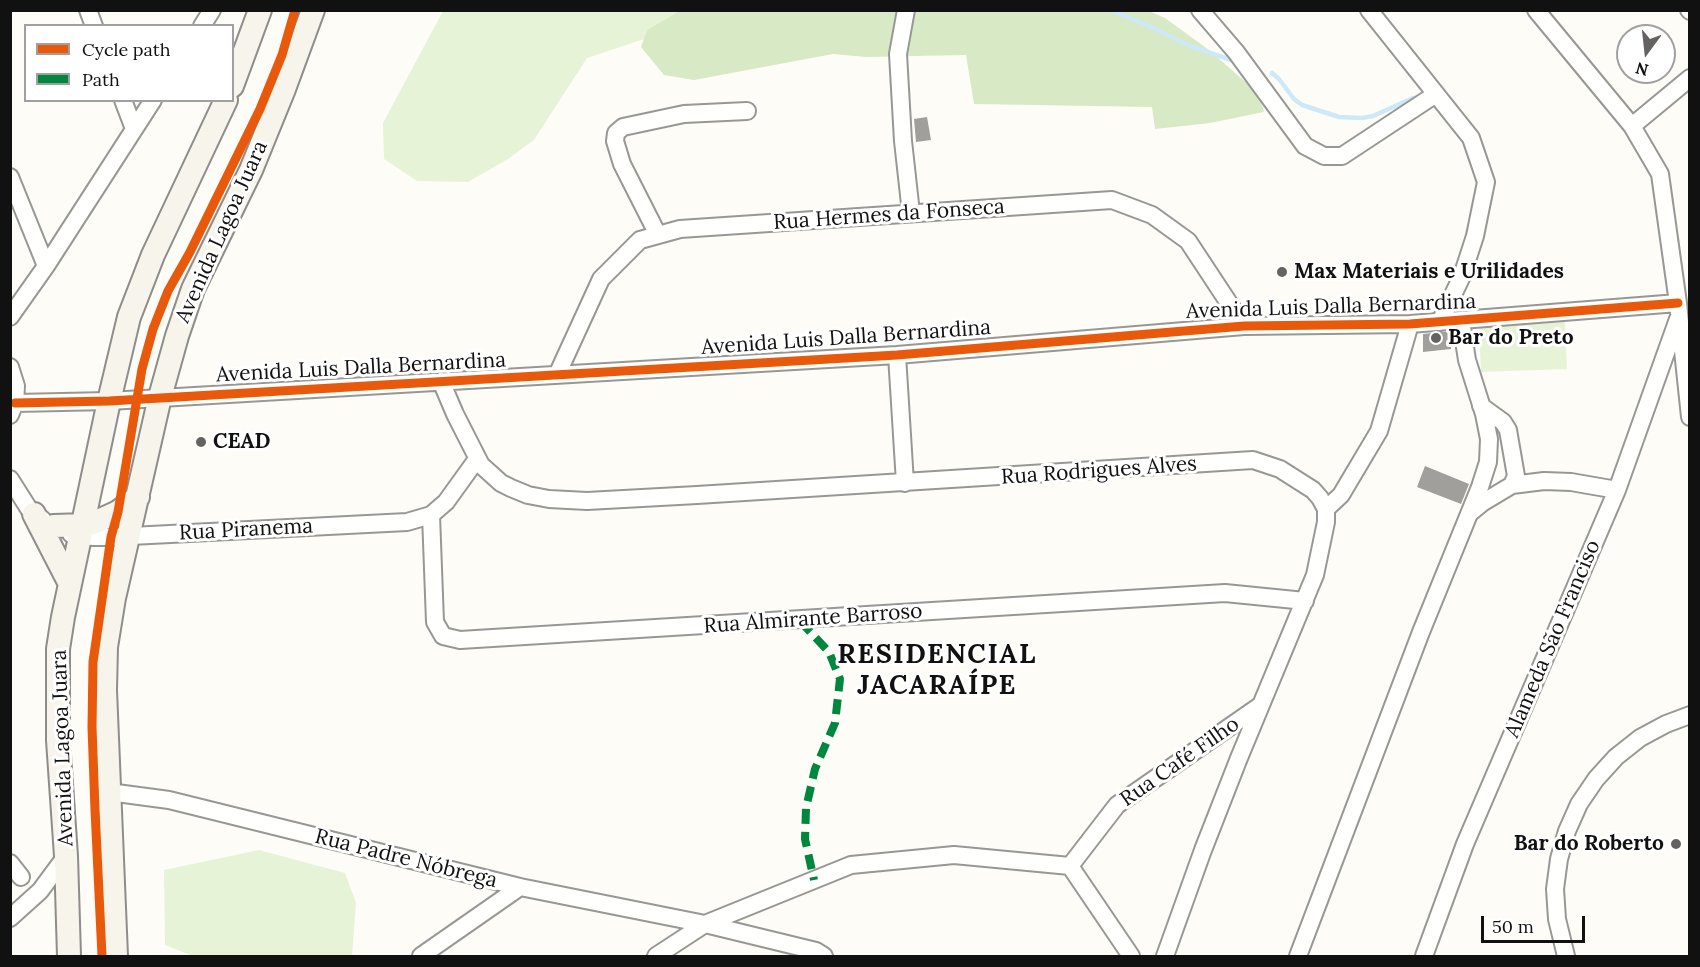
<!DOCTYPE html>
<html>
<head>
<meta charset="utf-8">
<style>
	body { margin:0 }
	#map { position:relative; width:1700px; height:967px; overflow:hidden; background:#fdfcf7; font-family:Lora,serif }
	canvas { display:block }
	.frame { position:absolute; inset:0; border:12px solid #111; pointer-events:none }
	.legend { position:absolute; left:24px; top:24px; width:210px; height:78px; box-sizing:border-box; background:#fff; border:2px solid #a0a0a0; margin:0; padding:8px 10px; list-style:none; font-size:18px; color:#111 }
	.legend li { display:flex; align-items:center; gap:12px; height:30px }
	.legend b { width:30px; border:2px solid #a0a0a0 }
	.north { position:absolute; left:1616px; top:24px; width:60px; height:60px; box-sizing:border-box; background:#fff; border:2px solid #a0a0a0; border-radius:50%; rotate:195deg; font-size:16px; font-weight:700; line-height:24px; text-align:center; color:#111 }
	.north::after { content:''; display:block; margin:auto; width:21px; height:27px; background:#646362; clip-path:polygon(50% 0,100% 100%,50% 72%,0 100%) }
	.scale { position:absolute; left:1481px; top:916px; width:104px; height:27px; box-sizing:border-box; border:3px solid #111; border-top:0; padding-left:8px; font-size:18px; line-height:21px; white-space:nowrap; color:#111; -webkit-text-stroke:4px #fff; paint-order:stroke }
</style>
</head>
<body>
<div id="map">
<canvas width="1700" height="967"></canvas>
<div class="frame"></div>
<ul class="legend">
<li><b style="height:8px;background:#e8590c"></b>Cycle path</li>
<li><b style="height:8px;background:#00873e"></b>Path</li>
</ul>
<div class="north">N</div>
<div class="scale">50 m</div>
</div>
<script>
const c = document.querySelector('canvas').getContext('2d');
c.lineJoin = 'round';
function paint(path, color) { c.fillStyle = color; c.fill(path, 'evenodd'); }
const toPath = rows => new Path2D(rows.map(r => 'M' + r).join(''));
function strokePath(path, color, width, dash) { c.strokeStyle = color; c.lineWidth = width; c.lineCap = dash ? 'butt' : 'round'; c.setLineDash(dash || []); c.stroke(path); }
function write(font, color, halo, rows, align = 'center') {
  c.font = font + ' Lora,serif'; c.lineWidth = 6; c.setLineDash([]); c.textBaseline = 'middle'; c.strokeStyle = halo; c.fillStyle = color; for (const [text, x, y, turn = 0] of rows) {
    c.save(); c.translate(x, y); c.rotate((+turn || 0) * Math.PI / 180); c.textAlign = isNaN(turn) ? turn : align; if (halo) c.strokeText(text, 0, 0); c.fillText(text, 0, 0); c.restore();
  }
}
paint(toPath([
	[443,11,679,11,647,30,644,39,587,58,534,140,508,159,468,182,417,181,384,159,383,123],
	[1565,321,1567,369,1481,372,1479,325],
	[259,850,345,873,356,903,352,956,193,956,165,945,164,870]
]), '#e7f3d7');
paint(toPath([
	[679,11,1149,11,1165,18,1209,50,1258,93,1264,112,1210,123,1155,129,1152,107,974,104,966,55,866,57,833,54,694,80,664,75,641,47,647,30]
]), '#d8eac5');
strokePath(toPath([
	[1110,10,1151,27,1190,46,1234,61],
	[1272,73,1279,79,1294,99,1302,105,1339,117,1362,118,1373,116,1413,98]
]), '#cde8f7', 4.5);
paint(toPath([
	[927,117,931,140,916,142,914,119],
	[1450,331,1451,349,1423,352,1423,334],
	[1425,466,1469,484,1461,504,1417,487]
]), '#a19f9c');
const minor = toPath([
	[88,10,94,26],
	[906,10,898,54,903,141,911,213],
	[1200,10,1236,52,1305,146,1324,156,1342,156,1436,94],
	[1369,10,1471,138,1486,182,1475,236,1462,276,1440,322],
	[1536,10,1632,126,1660,174,1678,303,1690,417],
	[1689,10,1690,11],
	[202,26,212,10],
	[123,100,134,129],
	[1632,126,1690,78],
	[10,177,46,266],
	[658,235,622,164,615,141,616,133,623,127,684,114,747,111],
	[10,317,46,266,153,100],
	[897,355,905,483],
	[10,367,16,386,15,403,10,415],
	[557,375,601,279,640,240,680,229,1112,200,1152,215,1188,241,1244,326],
	[441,381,455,414,481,465,501,483,511,488,528,495,549,499,587,501,697,495,1253,460,1280,469,1313,490,1320,498,1326,509,1326,522,1315,575,1239,758,1203,850,1165,956],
	[15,403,109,401,897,355,1244,326,1410,324,1678,303],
	[10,479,29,509,43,520],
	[1512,485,1544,481,1571,482,1617,490],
	[1326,509,1341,495,1379,431,1410,324],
	[1471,512,1482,503,1512,485,1516,476,1508,430,1503,422,1481,406],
	[431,515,435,622,443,636,460,640,1225,593,1305,601],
	[71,534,93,537,111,537,407,522,431,515,446,502,477,459],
	[109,792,169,800,520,887,705,924,816,951,824,956],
	[10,863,21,877],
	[1070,866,1117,805,1261,705],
	[1070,866,1131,956],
	[10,918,40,891,66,856],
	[421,956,520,887],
	[656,956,705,924,851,865,954,855,1070,866],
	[1298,956,1421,632,1480,487,1488,462,1489,439,1484,414,1467,360,1461,321],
	[1424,956,1465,844,1617,490,1678,319],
	[1566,956,1557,919,1555,889,1559,859,1567,831,1579,804,1596,779,1616,757,1640,738,1666,724,1690,715]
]);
const secondary = toPath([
	[232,86,260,10],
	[34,514,69,582],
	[54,526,84,525,96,522,118,512,138,497],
	[69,956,66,856,58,740,58,649,63,617,109,401,129,317,153,255,226,100],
	[116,956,105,690,106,647,114,598,160,397,177,336,193,289,251,170,284,89,313,10]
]);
strokePath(minor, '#979795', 20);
strokePath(secondary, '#8e8d8b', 26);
strokePath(minor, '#fffffe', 16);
strokePath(secondary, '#f6f4eb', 22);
strokePath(toPath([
	[800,621,829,652,840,679,835,723,815,769,806,808,805,839,814,880]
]), '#00873e', 8, [15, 8]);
strokePath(toPath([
	[15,403,109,401,897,355,1244,326,1410,324,1678,303],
	[102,956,95,810,92,727,93,662,111,537,118,512,142,369,153,329,168,291,190,252,260,109,282,55,295,10]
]), '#e8590c', 9);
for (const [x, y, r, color] of [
	[1282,272,6,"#646362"],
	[1436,338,6,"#646362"],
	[201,442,6,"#646362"],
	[1676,844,6,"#646362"]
]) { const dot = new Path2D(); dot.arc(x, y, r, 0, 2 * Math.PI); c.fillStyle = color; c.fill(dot); strokePath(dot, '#fff', 2); }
write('21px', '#111', '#fff', [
	["Rua Hermes da Fonseca",889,215,-4],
	["Avenida Lagoa Juara",222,232,-66],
	["Avenida Luis Dalla Bernardina",1331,307,-2],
	["Avenida Luis Dalla Bernardina",846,338,-4],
	["Avenida Luis Dalla Bernardina",361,368,-3],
	["Rua Rodrigues Alves",1099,471,-4],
	["Rua Piranema",246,530,-3],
	["Rua Almirante Barroso",813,619,-4],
	["Alameda São Franciso",1553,639,-67],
	["Avenida Lagoa Juara",63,748,-92],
	["Rua Café Filho",1180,762,-35],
	["Rua Padre Nóbrega",406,859,14]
]);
write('bold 21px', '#111', '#fff', [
	["Max Materiais e Urilidades",1294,272],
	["Bar do Preto",1448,338],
	["CEAD",213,442],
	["Bar do Roberto",1664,844,"right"]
], 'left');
c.letterSpacing = '1.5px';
write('bold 27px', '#111', '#fff', [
	["RESIDENCIAL",937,655],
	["JACARAÍPE",937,686]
]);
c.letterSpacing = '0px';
</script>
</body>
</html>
